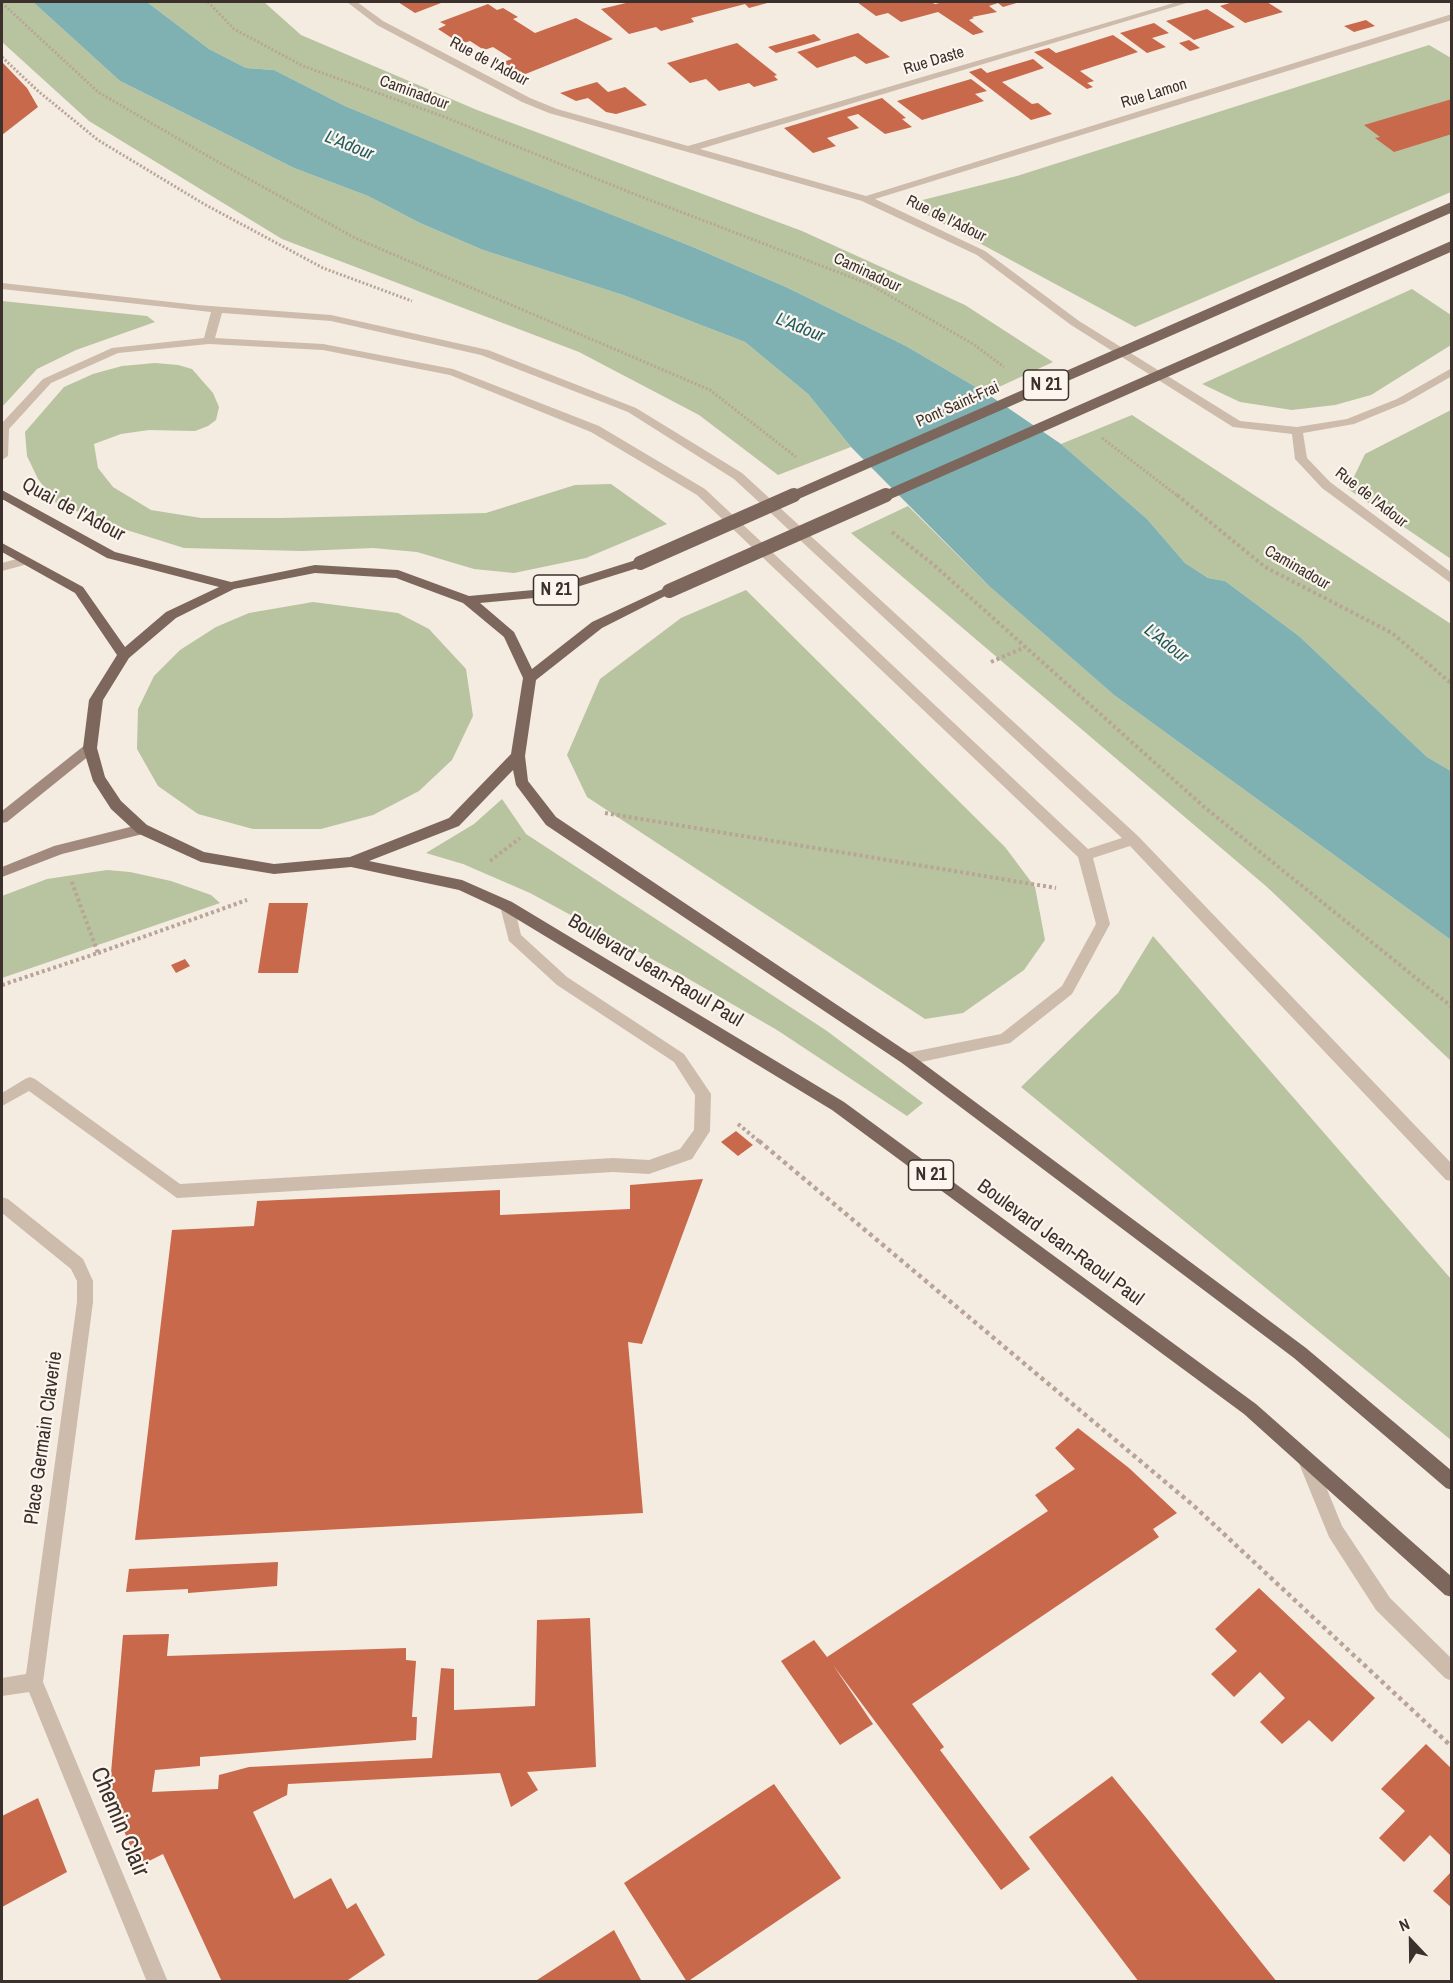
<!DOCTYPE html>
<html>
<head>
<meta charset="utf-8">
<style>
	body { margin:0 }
	#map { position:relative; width:1453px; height:1983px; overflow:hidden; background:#f4ebe1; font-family:"Archivo Narrow",sans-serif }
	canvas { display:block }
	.frame { position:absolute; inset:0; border:3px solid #3b302b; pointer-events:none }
	.north { position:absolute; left:1381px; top:1911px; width:60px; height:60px; -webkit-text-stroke:4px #fbf5ee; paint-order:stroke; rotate:338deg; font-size:16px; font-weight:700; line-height:24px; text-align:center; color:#3b302b }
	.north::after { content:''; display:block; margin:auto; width:21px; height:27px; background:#3b302b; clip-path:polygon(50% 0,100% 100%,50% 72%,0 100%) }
</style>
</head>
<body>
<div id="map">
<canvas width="1453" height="1983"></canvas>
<div class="frame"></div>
<div class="north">N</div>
</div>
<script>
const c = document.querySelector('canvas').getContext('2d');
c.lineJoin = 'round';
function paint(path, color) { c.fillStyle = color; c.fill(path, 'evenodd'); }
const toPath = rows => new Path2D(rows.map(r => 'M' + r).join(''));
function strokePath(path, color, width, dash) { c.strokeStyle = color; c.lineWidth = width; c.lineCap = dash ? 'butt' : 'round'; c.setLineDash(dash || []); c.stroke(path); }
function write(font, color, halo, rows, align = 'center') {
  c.font = font + ' "Archivo Narrow",sans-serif'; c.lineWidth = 4.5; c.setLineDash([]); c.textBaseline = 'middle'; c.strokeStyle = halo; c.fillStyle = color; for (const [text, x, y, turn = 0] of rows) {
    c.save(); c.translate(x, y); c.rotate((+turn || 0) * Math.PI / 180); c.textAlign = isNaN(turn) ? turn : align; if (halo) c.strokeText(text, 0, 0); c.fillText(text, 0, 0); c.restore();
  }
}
paint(toPath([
	[2,2,33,2,120,81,294,168,368,196,420,223,483,250,623,295,745,342,808,394,851,447,778,475,699,415,579,352,282,239,89,121,2,42],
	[147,2,264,2,301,35,477,110,802,231,965,305,1053,362,986,393,906,346,786,287,693,247,493,168,345,106,274,70,246,68,209,49],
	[1429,45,1451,58,1451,192,1135,327,907,204,1017,176],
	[1412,289,1451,315,1451,345,1371,395,1335,405,1292,410,1240,402,1202,384],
	[2,301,147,316,155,322,76,350,37,369,2,407],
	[155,363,178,365,192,369,213,393,219,407,216,420,208,426,195,431,149,430,121,434,94,444,98,468,113,487,151,510,201,518,281,518,486,513,575,485,611,484,667,524,586,558,514,573,474,569,417,552,373,548,302,551,184,548,114,526,56,503,38,479,27,456,25,432,64,387,93,374,122,366],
	[1451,410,1451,559,1348,489,1365,454],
	[1132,415,1451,624,1451,771,1427,757,1299,636,1225,581,1208,578,1185,563,1147,519,1061,444],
	[908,506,989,586,1114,695,1451,940,1451,1061,1267,887,851,533],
	[746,590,1005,847,1035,887,1045,940,1024,970,963,1013,925,1019,587,797,567,755,600,679,681,618],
	[313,602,398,613,429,629,466,669,473,716,452,760,419,791,373,815,321,829,253,829,198,814,158,786,137,749,138,709,154,676,180,650,216,627,249,613],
	[502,799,526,834,827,1031,923,1103,907,1116,777,1030,687,978,530,893,463,864,426,853,474,824],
	[107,870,130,872,171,881,211,895,220,903,2,978,2,896,47,879],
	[1153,936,1451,1279,1451,1440,1021,1087,1118,993]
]), '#b8c4a0');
paint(toPath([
	[33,2,147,2,209,49,246,68,274,70,345,106,494,168,693,247,786,287,906,346,986,393,1061,444,1147,519,1185,563,1208,578,1225,581,1299,636,1427,757,1451,771,1451,940,1114,695,989,586,851,447,808,394,745,342,623,295,483,250,420,223,368,196,294,168,120,81]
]), '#7fb0b2');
paint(toPath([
	[398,2,439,2,441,3,415,13],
	[630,2,771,2,749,8,745,4,699,16,691,18,694,22,661,31,656,27,629,34,601,9],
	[857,2,931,2,935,4,944,2,1020,2,1003,7,998,3,989,6,997,12,972,17,974,18,969,20,984,32,973,35,938,12,901,22,888,13,876,16],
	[1233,2,1267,2,1283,12,1245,23,1220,6],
	[488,4,497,10,503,8,518,17,513,19,535,33,576,18,613,39,523,75,503,62,512,59,493,47,484,50,470,41,461,44,438,29,446,25,440,22],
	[1207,9,1235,27,1194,40,1166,21],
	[1366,20,1375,26,1354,32,1344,26],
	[1154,23,1169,33,1152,38,1166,47,1147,53,1120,33],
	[858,33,890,57,866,64,855,56,817,68,797,52],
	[814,34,821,40,776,53,768,47],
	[1113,35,1138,52,1080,71,1094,81,1087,83,1093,87,1087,89,1034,52,1049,48,1056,53],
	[1189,40,1200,48,1190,51,1179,43],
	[737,43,777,75,774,76,778,80,754,87,749,83,719,91,706,79,690,83,667,63],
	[1033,59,1044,68,1002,82,1032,104,1038,103,1052,114,1031,120,969,72,981,68,987,73],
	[2,62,27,88,38,107,2,135],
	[971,79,987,91,975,94,984,101,922,120,897,101],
	[597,82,608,92,625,87,647,105,616,114,606,112,588,98,576,101,560,93],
	[882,98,906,118,902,119,912,127,885,134,858,114,847,117,859,128,827,138,836,146,813,153,784,128],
	[1452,99,1452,134,1394,152,1375,138,1380,137,1364,125],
	[269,903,308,903,298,973,258,973],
	[185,959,190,966,176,973,171,965],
	[736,1131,753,1145,738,1156,721,1142],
	[703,1179,642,1344,628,1342,643,1513,135,1540,172,1230,254,1226,257,1201,500,1190,500,1215,630,1209,630,1185],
	[1078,1428,1129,1468,1177,1513,1153,1529,1159,1537,912,1704,944,1747,940,1750,1030,1869,1001,1890,833,1665,873,1724,840,1745,781,1661,814,1640,827,1657,1048,1511,1035,1495,1075,1469,1055,1448],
	[278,1562,277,1586,188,1593,188,1589,126,1592,129,1569],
	[1259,1588,1375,1698,1332,1742,1309,1720,1282,1744,1260,1722,1285,1698,1260,1672,1234,1697,1211,1674,1237,1651,1215,1629],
	[590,1618,596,1767,527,1772,538,1790,511,1807,500,1773,288,1784,287,1795,253,1812,294,1899,331,1878,347,1909,356,1903,385,1955,345,1982,222,1982,163,1854,139,1866,109,1796,123,1635,169,1634,167,1656,406,1648,406,1660,416,1661,412,1717,417,1717,416,1740,200,1757,200,1766,155,1770,152,1792,218,1789,219,1775,249,1767,432,1758,441,1668,454,1669,454,1710,535,1706,537,1620],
	[1426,1744,1452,1769,1452,1857,1430,1835,1404,1862,1379,1838,1405,1811,1381,1789],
	[1112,1776,1148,1820,1277,1982,1139,1982,1029,1837],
	[774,1784,841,1878,687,1982,624,1883],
	[38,1798,67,1872,2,1907,2,1816],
	[1452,1871,1452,1908,1433,1891],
	[614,1930,642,1982,534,1982]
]), '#c8694b');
strokePath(toPath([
	[208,2,234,29,303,66,442,116,629,192,869,284,973,344,1004,367],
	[2,3,98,92,213,159,355,238,710,390,796,457],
	[2,57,38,91,98,140,204,204,323,268,412,301],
	[1102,438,1179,497]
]), '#b9a596', 3, [2, 2]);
strokePath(toPath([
	[1177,495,1265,567,1392,633,1452,684],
	[892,532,934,565,1203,806,1452,1007],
	[991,662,1025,647],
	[605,813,1056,888],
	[490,861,520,838],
	[98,953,247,900],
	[2,985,98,953,71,880],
	[738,1124,761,1143]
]), '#b9a596', 4, [3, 3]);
strokePath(toPath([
	[759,1141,1194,1506,1452,1747]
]), '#b9a596', 4.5, [4, 4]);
paint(toPath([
	[2,283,197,305,331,315,488,350,636,408,742,473,1138,836,1452,1164,1452,1181,1446,1180,1130,846,1093,858,1110,924,1072,994,1010,1043,907,1065,902,1063,899,1059,902,1055,907,1053,1001,1034,1062,986,1096,924,1078,857,697,495,591,432,450,375,323,350,209,344,118,353,51,383,9,429,8,456,2,460,2,423,43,379,112,348,204,338,211,312,2,289,2,283],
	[222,313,331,321,481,355,628,412,734,479,1122,838,1088,849,705,489,599,426,453,369,323,344,215,338,222,313],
	[24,557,30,561,28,564,2,571,2,563,24,557],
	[507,901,514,906,521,935,567,977,684,1054,711,1094,710,1131,692,1159,649,1174,613,1172,177,1198,29,1091,2,1106,2,1093,25,1079,30,1077,35,1079,180,1184,613,1158,649,1160,680,1149,694,1130,695,1095,674,1062,557,985,509,941,500,906,507,901]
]), '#cdbbac');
paint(toPath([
	[347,2,357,2,383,21,530,98,557,109,688,146,1177,2,1190,2,700,149,866,196,1452,14,1452,20,875,199,985,251,1079,321,1240,421,1297,427,1347,419,1397,399,1452,368,1452,376,1405,403,1354,424,1303,433,1307,458,1330,482,1452,573,1452,584,1322,488,1295,459,1292,434,1233,427,1071,325,977,255,862,201,549,113,522,102,377,25,347,2],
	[2,1197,8,1199,83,1259,93,1281,93,1302,43,1682,168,1982,147,1982,29,1692,2,1696,2,1678,26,1674,77,1302,77,1281,71,1269,2,1213,2,1197],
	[1307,1453,1313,1455,1342,1526,1390,1598,1452,1659,1452,1681,1445,1678,1376,1610,1329,1537,1298,1461,1301,1455,1307,1453]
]), '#cdbbac');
paint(toPath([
	[90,743,97,748,95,751,7,822,2,823,2,811,85,745,90,743],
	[142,824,147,825,149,829,147,833,62,854,2,877,2,867,54,846,142,824]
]), '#a18a7d');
paint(toPath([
	[2,490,115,552,231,582,315,565,398,570,469,596,544,589,636,560,644,560,646,563,644,566,545,597,480,603,514,632,532,669,592,622,665,588,669,587,675,591,602,628,536,680,525,756,528,781,556,817,912,1055,1306,1348,1452,1471,1452,1490,1446,1488,1294,1358,902,1063,546,825,516,785,513,770,459,826,369,861,462,880,512,902,844,1102,1256,1404,1452,1577,1452,1597,1445,1595,1244,1414,832,1110,502,910,459,890,351,867,274,874,201,862,137,833,111,809,93,781,83,748,89,700,117,655,75,593,2,552,2,543,83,587,125,647,166,612,219,587,107,558,2,499,2,490],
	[315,573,396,578,463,603,504,637,523,678,511,754,449,818,350,857,274,864,204,852,147,825,121,801,105,777,97,748,103,700,129,658,176,618,234,589,315,573]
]), '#7d675c');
strokePath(toPath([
	[791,497,1452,207],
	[883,497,1452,246]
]), '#7d675c', 10);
strokePath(toPath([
	[640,563,794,495],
	[669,591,886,495]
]), '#7d675c', 14);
write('16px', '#3b302b', '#fbf5ee', [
	["Rue Daste",934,61,-17],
	["Rue de l'Adour",489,62,28],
	["Caminadour",414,93,20],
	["Rue Lamon",1154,94,-17],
	["Rue de l'Adour",946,219,26],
	["Caminadour",867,273,25],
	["Pont Saint-Frai",958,405,-24],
	["Rue de l'Adour",1371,498,38],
	["Caminadour",1297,568,30]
]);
write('italic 18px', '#1f5a5e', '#fbf5ee', [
	["L'Adour",349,146,22],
	["L'Adour",800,328,22],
	["L'Adour",1166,644,38]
]);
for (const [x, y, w] of [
	[1046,385,45],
	[556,590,45],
	[931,1175,45]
]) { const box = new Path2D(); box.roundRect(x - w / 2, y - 15, w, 30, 4.5); c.fillStyle = '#fbf5ee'; c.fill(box); strokePath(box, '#3b302b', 1.5); }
write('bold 18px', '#3b302b', null, [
	["N 21",1046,385],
	["N 21",556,590],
	["N 21",931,1175]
]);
write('20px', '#3b302b', '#fbf5ee', [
	["Quai de l'Adour",73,510,28],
	["Boulevard Jean-Raoul Paul",655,971,31],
	["Boulevard Jean-Raoul Paul",1060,1243,36],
	["Place Germain Claverie",44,1438,-82]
]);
write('24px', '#3b302b', '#fbf5ee', [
	["Chemin Clair",119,1822,67]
]);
</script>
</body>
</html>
